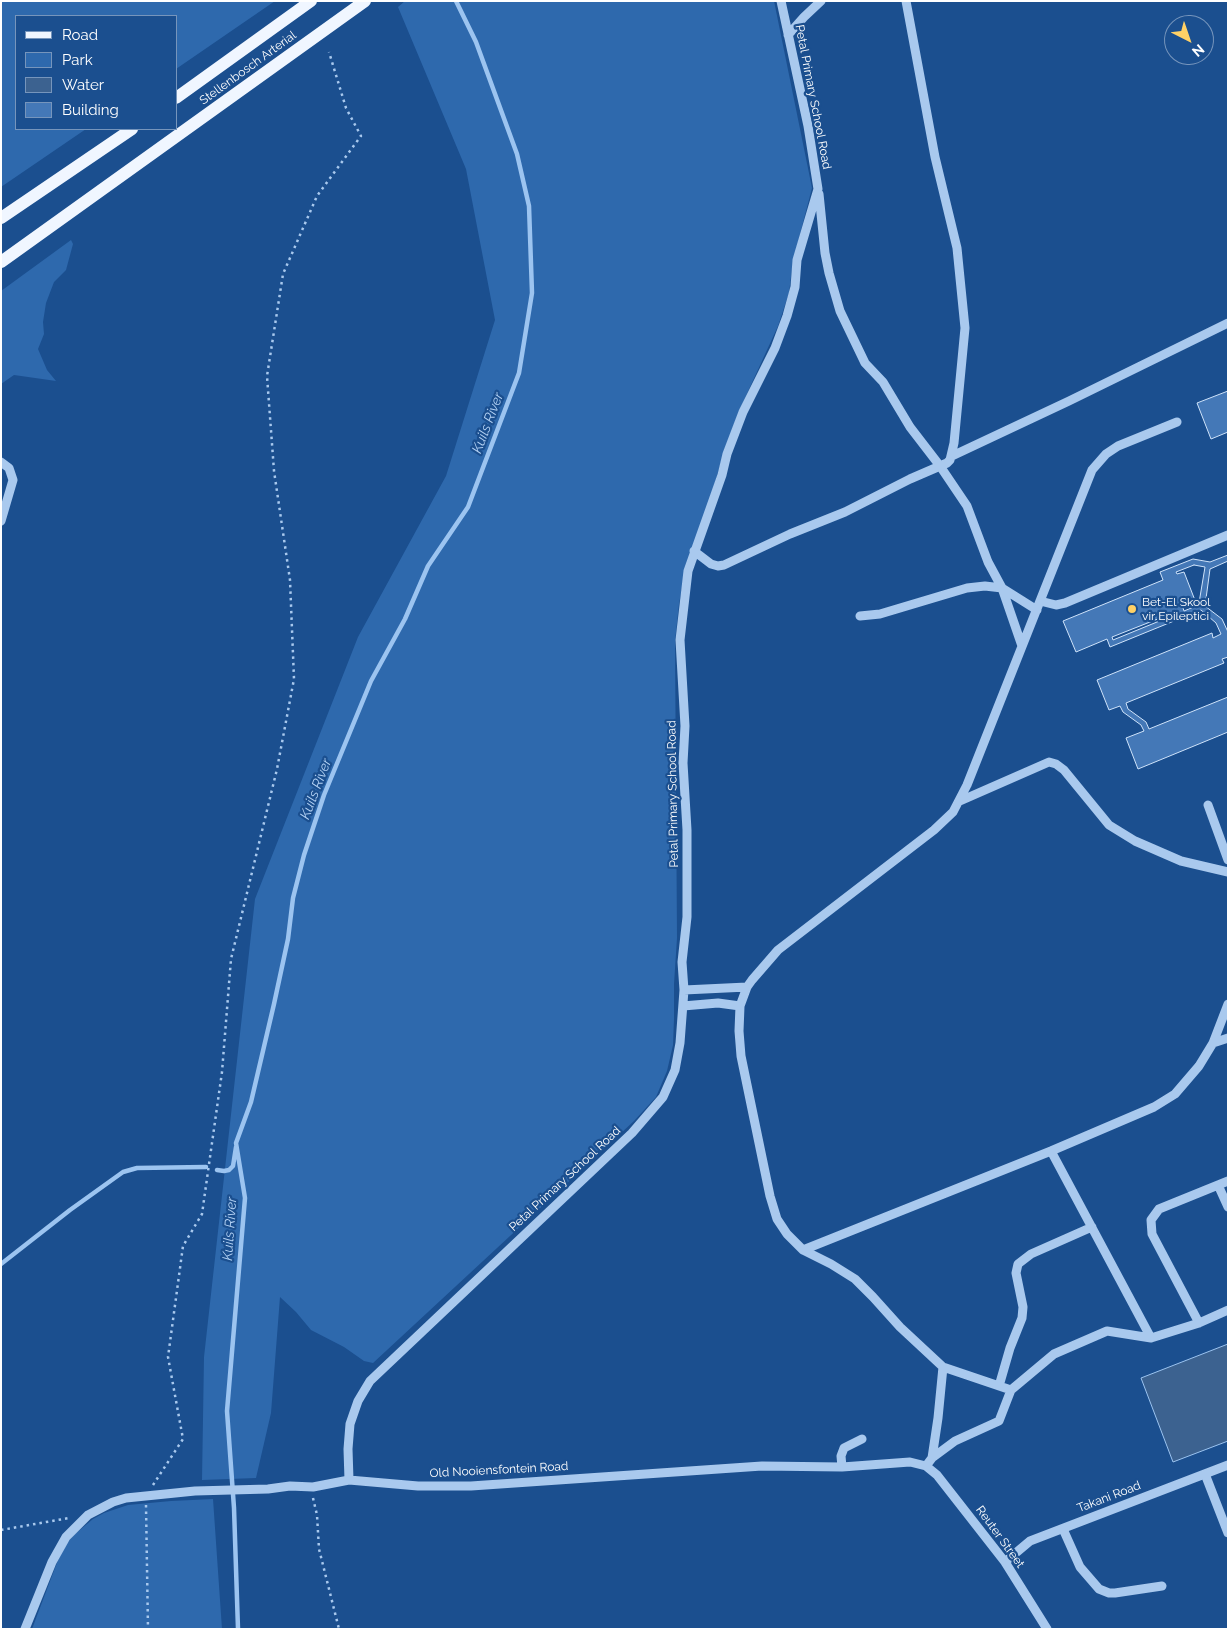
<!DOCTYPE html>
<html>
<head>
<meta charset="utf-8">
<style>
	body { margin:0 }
	#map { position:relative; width:1229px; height:1630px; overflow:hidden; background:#1b4f8f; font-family:Raleway,sans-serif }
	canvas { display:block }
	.frame { position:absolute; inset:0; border:2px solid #fff; pointer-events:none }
	.legend { position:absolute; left:15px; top:15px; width:162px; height:115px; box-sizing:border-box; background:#1b4f8f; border:1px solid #7695bc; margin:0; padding:6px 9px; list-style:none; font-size:15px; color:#fff }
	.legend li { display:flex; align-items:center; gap:10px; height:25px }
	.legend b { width:25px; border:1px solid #7695bc }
	.north { position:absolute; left:1164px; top:15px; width:50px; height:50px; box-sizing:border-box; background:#1b4f8f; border:1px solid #7695bc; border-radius:50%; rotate:139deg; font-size:14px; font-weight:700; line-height:20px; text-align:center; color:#fff }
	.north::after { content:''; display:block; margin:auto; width:18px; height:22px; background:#ffd166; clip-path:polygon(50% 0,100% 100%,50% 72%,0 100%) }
</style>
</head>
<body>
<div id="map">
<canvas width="1229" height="1630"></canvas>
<div class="frame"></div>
<ul class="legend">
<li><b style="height:6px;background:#f0f6ff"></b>Road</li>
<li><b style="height:14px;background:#2e69ad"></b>Park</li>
<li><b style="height:14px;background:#3c6290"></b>Water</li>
<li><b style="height:14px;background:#4478b7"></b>Building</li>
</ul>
<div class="north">N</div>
</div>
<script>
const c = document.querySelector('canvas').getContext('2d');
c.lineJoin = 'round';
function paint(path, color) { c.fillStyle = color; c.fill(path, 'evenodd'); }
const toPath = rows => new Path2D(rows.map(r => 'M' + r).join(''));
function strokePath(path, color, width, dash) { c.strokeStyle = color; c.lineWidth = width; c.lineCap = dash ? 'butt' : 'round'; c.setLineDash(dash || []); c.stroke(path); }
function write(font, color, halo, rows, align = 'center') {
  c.font = font + ' Raleway,sans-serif'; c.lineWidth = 4.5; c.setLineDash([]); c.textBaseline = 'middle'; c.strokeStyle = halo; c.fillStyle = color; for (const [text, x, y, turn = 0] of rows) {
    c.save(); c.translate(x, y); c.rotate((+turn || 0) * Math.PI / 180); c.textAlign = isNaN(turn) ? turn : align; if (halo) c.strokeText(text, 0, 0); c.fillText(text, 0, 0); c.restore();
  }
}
paint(toPath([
	[1,1,275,1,176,69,176,16,16,16,16,129,86,129,1,187],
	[405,1,774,1,812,188,793,261,789,293,778,326,739,411,724,451,716,480,685,570,679,604,675,641,677,938,674,984,674,1019,673,1045,667,1071,656,1097,634,1121,373,1363,364,1361,344,1347,311,1330,296,1312,280,1297,271,1413,256,1478,202,1480,204,1357,255,899,358,637,446,476,495,320,466,169,398,7],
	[71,240,73,244,66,270,54,282,46,303,43,322,44,334,38,349,47,370,56,381,14,375,1,384,1,291],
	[213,1499,222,1629,32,1629,58,1560,67,1543,75,1534,93,1519,104,1513,128,1505,171,1501]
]), '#2e69ad');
const water = toPath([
	[1228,1344,1228,1441,1173,1462,1141,1378,1228,1344]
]);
paint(water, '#3c6290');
strokePath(water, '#9cc4f0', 1);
strokePath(toPath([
	[217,1170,224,1171,229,1170,233,1166,236,1147],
	[1,1264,70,1210,123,1172,137,1168,206,1167],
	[238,1629,234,1508,227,1411,245,1198,236,1143,251,1102,274,1004,288,939,293,898,304,855,324,795,371,681,405,619,428,566,468,507,519,373,532,293,529,206,517,154,476,42,456,1]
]), '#9cc4f0', 4.5);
const building = toPath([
	[1228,391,1228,432,1211,439,1197,403,1228,391],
	[1228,555,1228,561,1210,569,1205,606,1222,619,1228,632,1228,657,1222,659,1224,663,1126,703,1128,709,1146,722,1149,729,1228,697,1228,732,1138,769,1126,738,1144,731,1141,725,1123,712,1120,706,1109,710,1097,680,1212,633,1213,638,1221,634,1216,623,1201,610,1110,647,1107,639,1076,652,1063,621,1163,580,1160,572,1193,559,1210,562,1228,555],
	[1194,565,1205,567,1199,603,1196,606,1184,611,1183,608,1196,603,1184,572,1177,574,1176,572,1194,565],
	[1178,611,1179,613,1113,640,1112,637,1178,611]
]);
paint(building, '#4478b7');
strokePath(building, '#cfe3fa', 1);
strokePath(toPath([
	[153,1485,183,1439,168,1357,183,1246,202,1214,222,1072,231,959,277,769,294,679,290,580,274,471,267,376,283,274,317,196,361,136,346,108,329,52],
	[313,1498,317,1515,319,1549,339,1629],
	[146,1505,148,1629],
	[1,1530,69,1518]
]), '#a9c9ee', 2.5, [2.5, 4]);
strokePath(toPath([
	[788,35,804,17,821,1],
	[819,194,825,253,829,273,840,311,865,363,883,382,910,427,940,466,967,506,988,562,1002,588,1037,610],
	[952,456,1069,401,1228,323],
	[1,462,9,468,13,480,1,521],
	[694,551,711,564,718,566,724,565,790,534,845,512,910,479,947,463,950,460,954,443,965,328,957,248,935,157,906,1],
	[1040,601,1056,605,1065,603,1228,535],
	[860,616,880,614,967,588,985,586,1002,588,1022,646],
	[960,801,1049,762,1056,764,1064,770,1109,825,1135,841,1181,861,1228,872],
	[1208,805,1228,860],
	[684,990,747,987],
	[683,1006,718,1003,740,1006],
	[1213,1043,1228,1038],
	[1051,1151,1151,1338],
	[1218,1185,1228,1207],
	[803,1250,1051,1151,1154,1107,1175,1094,1199,1066,1213,1043,1228,1004],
	[1199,1323,1152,1234,1151,1220,1159,1209,1228,1181],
	[999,1386,1010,1348,1022,1318,1023,1307,1016,1273,1018,1264,1031,1254,1092,1227],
	[1011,1390,943,1367,900,1327,873,1297,855,1279,831,1264,803,1250,787,1234,777,1219,770,1196,741,1056,739,1031,740,1006,747,987,752,980,778,950,934,830,953,812,967,785,1092,470,1106,454,1118,446,1177,422],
	[932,1458,938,1418,943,1367],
	[926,1466,932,1458,955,1441,999,1421,1011,1390,1054,1354,1107,1331,1151,1338,1199,1323,1228,1310],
	[842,1467,841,1456,844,1448,862,1439],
	[1205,1474,1228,1533],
	[349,1480,348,1449,350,1424,358,1401,370,1381,632,1133,663,1097,675,1070,680,1043,684,990,682,962,687,917,687,830,683,763,685,726,680,640,688,571,722,475,727,454,743,412,775,348,787,316,795,287,797,260,818,189,808,126,781,1],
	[1063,1529,1080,1567,1099,1589,1109,1593,1115,1593,1162,1586],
	[1005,1562,1030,1541,1228,1465],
	[25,1629,52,1562,66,1537,88,1515,113,1502,126,1498,195,1491,268,1489,290,1486,313,1487,349,1480,418,1486,471,1486,762,1466,842,1467,910,1462,926,1466,937,1475,1005,1562,1047,1629]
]), '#a9c9ee', 9);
strokePath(toPath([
	[176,98,311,1],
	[1,218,132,129],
	[1,262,365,1]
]), '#f0f6ff', 12);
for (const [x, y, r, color] of [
	[1132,609,5,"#ffd166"]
]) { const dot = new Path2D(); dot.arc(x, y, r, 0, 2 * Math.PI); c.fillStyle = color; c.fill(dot); strokePath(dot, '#1b4f8f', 2); }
write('12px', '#fff', '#1b4f8f', [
	["Stellenbosch Arterial",248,68,-36],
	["Petal Primary School Road",813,97,79],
	["Petal Primary School Road",673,794,-91],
	["Petal Primary School Road",565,1179,-43],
	["Old Nooiensfontein Road",499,1470,-3],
	["Takani Road",1109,1497,-21],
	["Reuter Street",1000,1537,54]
]);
write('12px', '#fff', '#1b4f8f', [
	["Bet-El Skool",1142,602],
	["vir Epileptici",1142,616]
], 'left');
write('italic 14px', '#b5d3f5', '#1b4f8f', [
	["Kuils River",488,423,-69],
	["Kuils River",316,789,-69],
	["Kuils River",230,1229,-86]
]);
</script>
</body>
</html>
